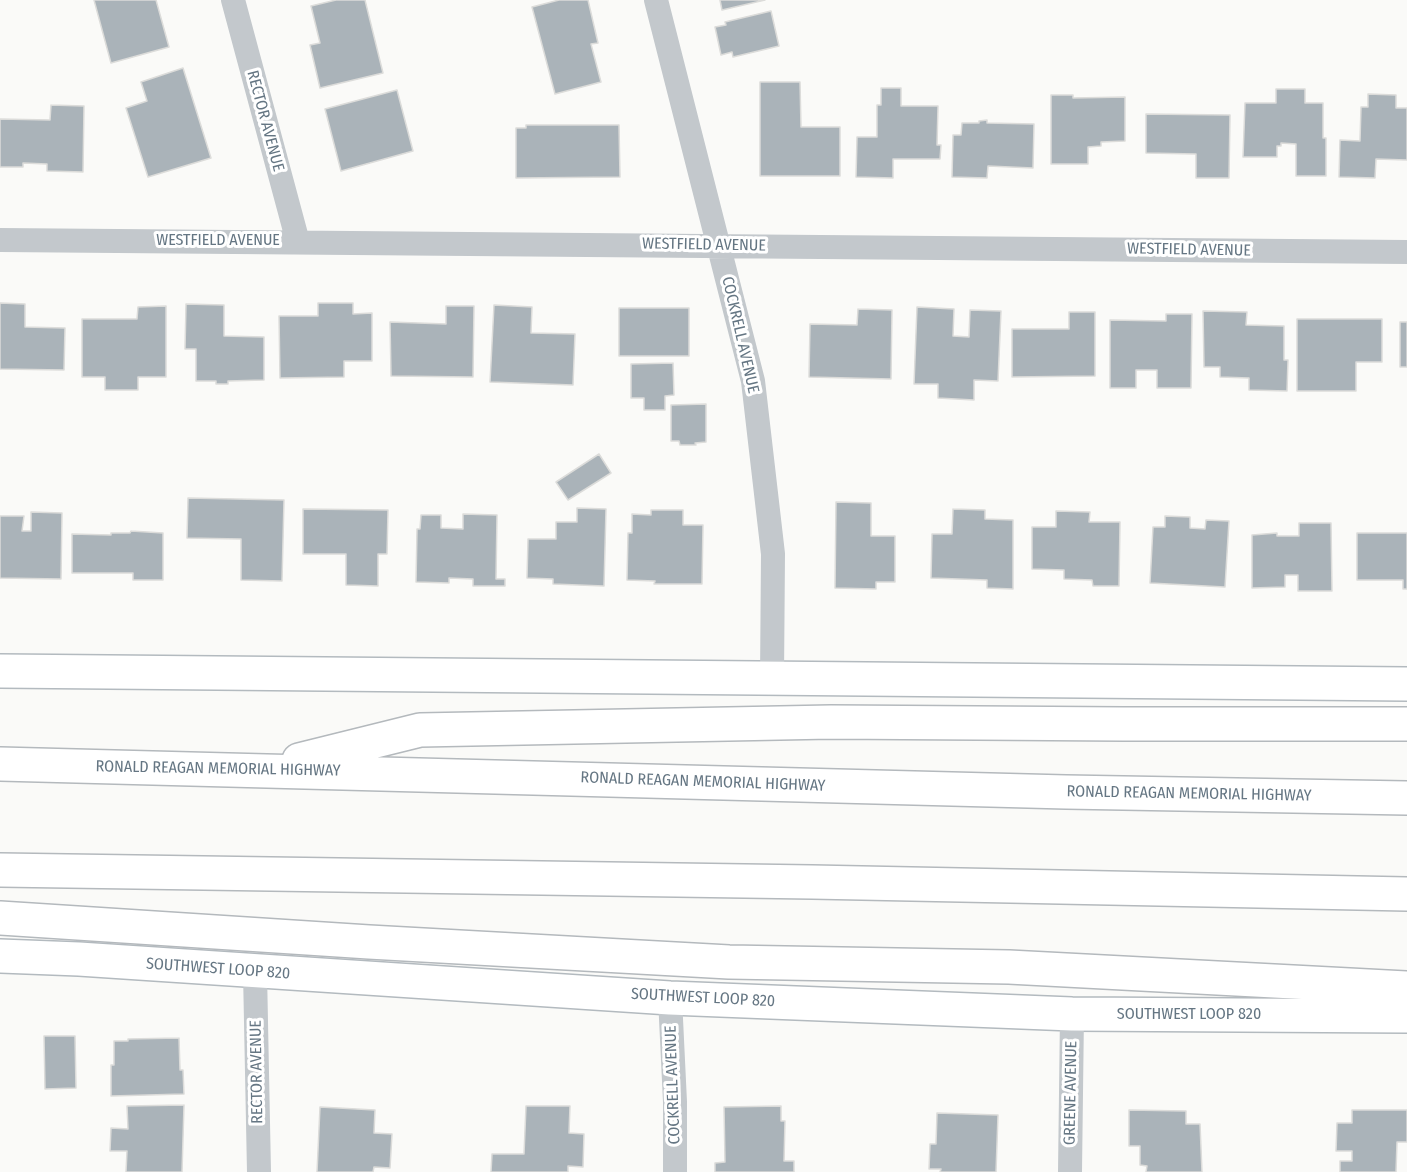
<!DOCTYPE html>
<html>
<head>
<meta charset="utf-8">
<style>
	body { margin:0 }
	canvas { display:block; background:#fafaf8 }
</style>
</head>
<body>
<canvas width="1407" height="1172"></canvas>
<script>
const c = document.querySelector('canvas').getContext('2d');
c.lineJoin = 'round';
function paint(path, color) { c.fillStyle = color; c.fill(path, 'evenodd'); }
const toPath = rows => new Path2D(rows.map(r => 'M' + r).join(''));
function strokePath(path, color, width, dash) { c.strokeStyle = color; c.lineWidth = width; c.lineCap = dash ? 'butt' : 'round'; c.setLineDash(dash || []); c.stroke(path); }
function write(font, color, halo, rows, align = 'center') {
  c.font = font + ' "Fira Sans Condensed",sans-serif'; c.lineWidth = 6; c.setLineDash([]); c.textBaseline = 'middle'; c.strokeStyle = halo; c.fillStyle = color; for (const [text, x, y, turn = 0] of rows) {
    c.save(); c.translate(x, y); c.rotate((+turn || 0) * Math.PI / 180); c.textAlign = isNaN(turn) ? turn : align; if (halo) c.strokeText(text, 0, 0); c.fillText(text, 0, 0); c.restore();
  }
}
const building = toPath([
	[94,0,156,0,169,47,111,63,94,0],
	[336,0,365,0,383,73,320,88,310,45,320,43,311,6,336,0],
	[559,0,588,0,598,43,591,44,601,82,555,94,532,7,559,0],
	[720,0,765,0,722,10,720,0],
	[771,11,779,46,733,57,732,52,721,55,715,27,726,25,725,22,771,11],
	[183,68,211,158,148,177,126,108,147,101,141,82,183,68],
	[760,82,800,82,801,127,840,127,840,176,760,176,760,82],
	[881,88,901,88,901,106,938,106,937,145,941,145,940,159,893,159,893,178,856,177,857,137,877,137,877,105,881,105,881,88],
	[1276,89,1305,89,1305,103,1323,103,1323,138,1326,138,1326,176,1296,176,1296,144,1281,143,1281,146,1277,146,1277,157,1243,157,1245,103,1276,103,1276,89],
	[397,90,413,151,341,171,325,109,397,90],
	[1368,94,1396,95,1396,108,1407,108,1407,160,1376,159,1375,178,1339,177,1340,140,1360,141,1361,107,1368,107,1368,94],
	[1051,95,1073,95,1073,98,1125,97,1125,141,1101,142,1101,146,1088,147,1088,164,1051,164,1051,95],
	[51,105,84,106,83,172,47,171,47,164,23,163,23,167,0,167,0,119,50,120,51,105],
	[1146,114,1230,115,1229,178,1196,178,1196,154,1146,153,1146,114],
	[987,120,987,123,1034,124,1033,168,988,166,987,178,952,177,953,135,961,135,962,123,979,123,979,121,987,120],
	[526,125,619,125,620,177,516,178,516,128,526,128,526,125],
	[0,303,25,304,25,327,65,328,64,370,0,369,0,303],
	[318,303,353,303,353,314,372,313,372,361,344,361,344,377,280,378,279,316,318,316,318,303],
	[186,304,224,305,224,336,264,337,264,380,228,381,228,384,216,384,216,381,196,381,196,349,185,349,186,304],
	[494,305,532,307,531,333,575,334,573,385,490,382,494,305],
	[166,306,166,377,138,377,138,390,105,390,105,377,82,377,82,319,137,319,138,307,166,306],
	[446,306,474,306,473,377,391,376,390,322,446,324,446,306],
	[917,307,954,309,953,336,969,337,970,310,1001,311,998,381,974,380,974,400,938,398,938,384,914,384,917,307],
	[619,308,689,308,689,356,619,356,619,308],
	[858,309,892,310,891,379,809,377,810,324,857,325,858,309],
	[1203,311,1247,312,1246,325,1284,326,1284,360,1288,360,1287,391,1249,390,1249,378,1220,377,1220,367,1204,367,1203,311],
	[1069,312,1095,312,1095,376,1012,377,1012,329,1069,329,1069,312],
	[1166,314,1192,314,1191,388,1157,388,1157,370,1136,370,1136,388,1110,388,1110,320,1166,321,1166,314],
	[1297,319,1382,319,1382,362,1356,362,1356,391,1297,391,1297,319],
	[1400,322,1407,322,1407,367,1400,367,1400,322],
	[673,363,674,395,665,396,665,410,644,410,644,398,631,398,631,364,673,363],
	[706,404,706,442,695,443,696,445,680,445,679,441,671,441,671,405,706,404],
	[599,454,611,473,568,500,556,482,599,454],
	[188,498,284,500,282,581,241,580,241,539,187,538,188,498],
	[836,502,871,503,871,536,895,536,895,582,876,582,876,589,835,588,836,502],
	[577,508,606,509,604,586,553,584,553,579,527,578,528,539,556,539,556,522,577,522,577,508],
	[303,509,388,510,387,554,378,554,378,586,346,585,346,554,303,554,303,509],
	[953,509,985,510,985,519,1013,520,1013,589,987,588,987,580,931,578,932,534,952,534,953,509],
	[651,510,683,510,683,525,703,525,702,584,654,584,655,581,627,580,628,533,632,533,632,514,651,515,651,510],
	[1056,511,1090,512,1089,522,1120,522,1119,586,1093,586,1092,580,1064,579,1064,570,1032,569,1032,527,1056,527,1056,511],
	[31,512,62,513,61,579,0,578,0,516,24,516,22,531,31,531,31,512],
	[463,514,497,515,496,579,505,579,505,586,473,586,473,579,449,578,449,583,416,582,417,529,420,529,421,515,441,515,441,528,463,529,463,514],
	[1165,516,1190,517,1190,528,1205,529,1206,520,1229,521,1225,587,1150,583,1153,527,1165,527,1165,516],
	[1299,523,1331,523,1332,591,1298,591,1298,575,1285,575,1285,587,1252,588,1252,535,1277,533,1277,536,1299,536,1299,523],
	[131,531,163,533,163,580,133,580,133,573,72,573,72,534,111,535,111,533,130,533,131,531],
	[1357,533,1407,533,1407,589,1403,589,1403,580,1357,580,1357,533],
	[44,1036,75,1036,76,1088,45,1089,44,1036],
	[179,1038,180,1070,183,1070,184,1094,111,1096,111,1065,114,1065,114,1041,128,1041,128,1039,179,1038],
	[184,1105,182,1172,126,1172,127,1151,110,1151,111,1128,128,1129,127,1106,184,1105],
	[526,1106,570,1106,569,1133,584,1134,583,1167,568,1166,568,1172,491,1172,492,1154,524,1154,526,1106],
	[781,1106,781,1121,785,1121,784,1161,794,1161,794,1172,715,1172,715,1163,725,1162,724,1107,781,1106],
	[320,1107,375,1110,374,1133,392,1134,390,1168,374,1167,373,1172,317,1172,320,1107],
	[1129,1110,1186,1111,1186,1124,1200,1124,1202,1172,1146,1172,1147,1166,1140,1165,1140,1146,1129,1146,1129,1110],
	[1352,1110,1407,1110,1407,1142,1397,1142,1396,1172,1340,1172,1340,1161,1352,1161,1352,1151,1336,1151,1337,1123,1352,1123,1352,1110],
	[937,1113,998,1115,996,1172,940,1172,941,1169,929,1169,930,1144,936,1144,937,1113]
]);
paint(building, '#aab3b9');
strokePath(building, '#dcdcda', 1.5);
const secondary = toPath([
	[0,671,1407,684],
	[0,956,79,959,670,998,1072,1014,1407,1016]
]);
const motorway = toPath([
	[299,760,420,730,831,722,1123,724,1407,724],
	[0,764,1066,792,1407,798],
	[0,870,812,882,1407,894],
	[0,918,369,942,729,962,1009,967,1407,988]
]);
strokePath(secondary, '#b3babf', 36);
strokePath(motorway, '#b4b9bd', 36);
strokePath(toPath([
	[233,0,298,242],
	[656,0,753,381,773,554,772,678],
	[0,240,1407,252],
	[255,972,259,1172],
	[670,998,675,1102,675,1172],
	[1070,1172,1072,1014]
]), '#c3c8cc', 24);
strokePath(secondary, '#fff', 33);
strokePath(motorway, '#fff', 33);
write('16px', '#657683', '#fff', [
	["RECTOR AVENUE",265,121,75],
	["WESTFIELD AVENUE",218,241],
	["WESTFIELD AVENUE",704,245,1],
	["WESTFIELD AVENUE",1189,250,1],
	["COCKRELL AVENUE",740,335,77],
	["RONALD REAGAN MEMORIAL HIGHWAY",218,769,1],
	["RONALD REAGAN MEMORIAL HIGHWAY",703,782,2],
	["RONALD REAGAN MEMORIAL HIGHWAY",1189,794,1],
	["SOUTHWEST LOOP 820",218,969,4],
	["SOUTHWEST LOOP 820",703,998,3],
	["SOUTHWEST LOOP 820",1189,1015],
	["RECTOR AVENUE",257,1072,-91],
	["COCKRELL AVENUE",673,1085,-92],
	["GREENE AVENUE",1071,1093,-89]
]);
</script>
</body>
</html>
